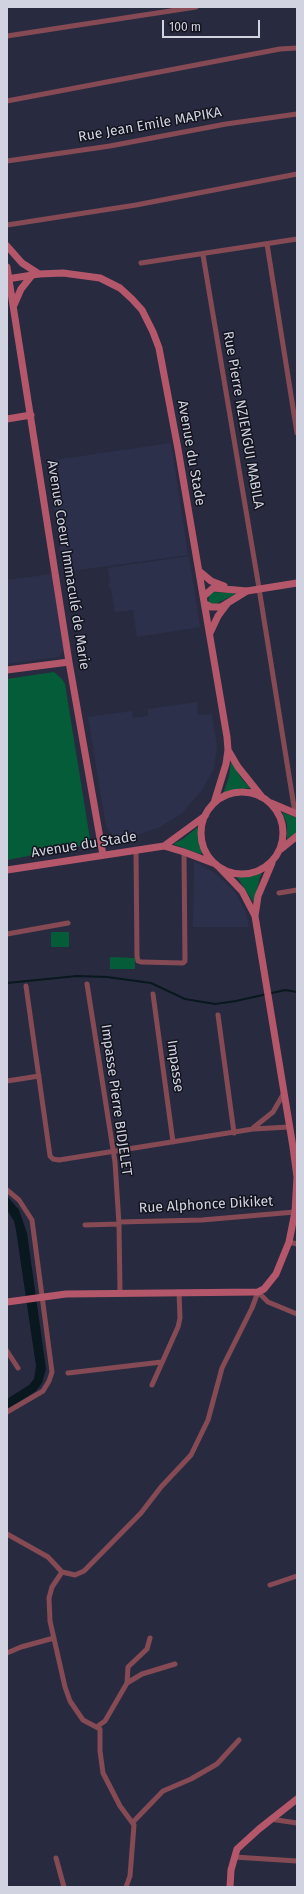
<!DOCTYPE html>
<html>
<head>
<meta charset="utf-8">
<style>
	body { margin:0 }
	#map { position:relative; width:304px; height:1894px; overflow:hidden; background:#282b3f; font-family:"Fira Sans",sans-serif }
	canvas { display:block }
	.frame { position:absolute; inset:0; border:8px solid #d1d3e1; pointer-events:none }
	.scale { position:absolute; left:162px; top:20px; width:98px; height:18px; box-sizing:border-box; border:2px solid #d1d3e1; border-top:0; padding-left:5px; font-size:12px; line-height:14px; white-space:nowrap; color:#d1d3e1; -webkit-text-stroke:3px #13141e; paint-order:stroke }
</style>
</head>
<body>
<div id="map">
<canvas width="304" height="1894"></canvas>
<div class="frame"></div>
<div class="scale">100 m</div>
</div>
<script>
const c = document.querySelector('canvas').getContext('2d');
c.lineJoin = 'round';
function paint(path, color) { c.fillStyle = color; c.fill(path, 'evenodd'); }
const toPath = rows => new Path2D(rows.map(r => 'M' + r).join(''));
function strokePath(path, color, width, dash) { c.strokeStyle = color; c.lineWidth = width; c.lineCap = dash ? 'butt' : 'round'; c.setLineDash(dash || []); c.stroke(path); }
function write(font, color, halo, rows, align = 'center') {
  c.font = font + ' "Fira Sans",sans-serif'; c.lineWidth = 3; c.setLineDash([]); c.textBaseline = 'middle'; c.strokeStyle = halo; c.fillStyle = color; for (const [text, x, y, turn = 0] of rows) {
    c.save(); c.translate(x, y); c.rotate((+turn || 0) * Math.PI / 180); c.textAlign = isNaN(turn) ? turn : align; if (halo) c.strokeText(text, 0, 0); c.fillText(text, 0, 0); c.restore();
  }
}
paint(toPath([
	[171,443,188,555,63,572,48,461],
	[189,556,200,627,137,637,133,610,115,612,111,589,108,586,110,582,108,568],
	[52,574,64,649,59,657,7,664,7,580],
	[197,702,198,715,212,714,217,747,214,768,203,789,181,814,160,827,128,838,112,835,106,826,88,717,132,711,133,718,148,716,148,709],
	[194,861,215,873,235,892,246,913,249,927,193,927]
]), '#2d304b');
paint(toPath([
	[211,592,234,593,234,595,213,605,209,603,209,594],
	[54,672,62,679,65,684,90,839,88,844,81,846,7,860,7,679],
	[231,761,241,778,250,788,237,789,223,794,229,777],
	[282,812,297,818,297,832,287,839,287,824],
	[199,826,199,836,204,851,202,853,200,854,173,844,183,839],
	[262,873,260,877,254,903,237,877,249,877],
	[51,932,69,932,69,947,51,947],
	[110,957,135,958,135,969,110,969]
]), '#055c38');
paint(toPath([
	[7,1196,19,1210,27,1233,46,1369,42,1383,36,1391,7,1410,7,1399,29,1385,34,1379,36,1366,16,1230,14,1221,7,1210]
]), '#09171e');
strokePath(toPath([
	[7,983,77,976,107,977,151,983,185,999,215,1004,236,1001,285,990,297,992]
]), '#09171e', 2);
strokePath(toPath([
	[7,36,196,7],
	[7,101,280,49,297,48],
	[7,161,110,146,226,124,297,114],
	[7,225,136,205,297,174],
	[267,244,297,433],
	[203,255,258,582,295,813],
	[141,263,297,239],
	[136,850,137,956,138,961,141,962,183,963,185,961,184,852],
	[279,893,297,890],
	[7,934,68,923],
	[87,984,115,1162,119,1224,120,1292],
	[26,986,50,1156,53,1159,59,1160,253,1129,289,1127],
	[153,994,173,1142],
	[218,1015,234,1133],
	[7,1081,39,1076],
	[253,1128,273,1112,284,1093],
	[7,1190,19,1200,32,1220,52,1372,49,1381,43,1391,7,1412],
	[119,1222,202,1220,295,1212],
	[85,1225,119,1224],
	[289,1242,297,1244],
	[7,1351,18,1368],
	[68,1373,162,1362],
	[152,1385,178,1327,180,1318,179,1292],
	[7,1534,48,1557,62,1572,75,1575,84,1571,141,1513,161,1487,191,1455,208,1420,222,1368,252,1308,258,1292,268,1302,297,1314],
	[62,1572,52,1587,49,1598,50,1621,65,1687,70,1701,83,1720,100,1729,100,1751,103,1773,120,1806,134,1825,130,1876,126,1887],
	[270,1585,297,1576],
	[7,1653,21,1647,54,1638],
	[127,1683,142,1674,175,1664],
	[98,1726,105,1721,127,1683,128,1667,147,1649,150,1638],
	[270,1819,297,1823],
	[133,1822,163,1791,191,1779,217,1764,239,1740],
	[234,1857,297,1861],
	[56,1858,64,1887]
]), '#854a54', 5);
strokePath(toPath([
	[7,246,22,263,39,274],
	[7,267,69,662,103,855],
	[7,279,39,274,63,273,100,278,120,288,132,299,142,310,153,332,159,348,178,449,227,737,228,750,226,764,214,803],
	[14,305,21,289,33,274],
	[7,419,31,415],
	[199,571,211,581,224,586],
	[204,596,213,588,247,591,297,583],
	[205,604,211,607,221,607,247,591],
	[210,633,218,616,227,604],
	[7,670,69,662],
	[228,750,238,767,262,797],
	'201 833a41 41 0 1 1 82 0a41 41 0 1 1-82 0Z',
	[271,803,297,814],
	[164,846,205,816],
	[281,849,297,836],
	[7,870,164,846,184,852,213,863],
	[255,916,258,896,272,863],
	[7,1302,66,1294,258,1292,264,1289,276,1274,289,1242,295,1212,297,1177,293,1147,255,916,242,891,220,868],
	[230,1887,231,1870,237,1849,259,1829,297,1799]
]), '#b5576a', 7);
write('14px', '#d1d3e1', '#13141e', [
	["Rue Jean Emile MAPIKA",150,125,-10],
	["Rue Pierre NZIENGUI MABILA",243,420,80],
	["Avenue du Stade",191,453,80],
	["Avenue Coeur Immaculé de Marie",68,565,81],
	["Avenue du Stade",84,845,-9],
	["Impasse",175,1066,82],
	["Impasse Pierre BIDJELET",116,1100,82],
	["Rue Alphonce Dikiket",206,1205,-3]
]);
</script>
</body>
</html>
